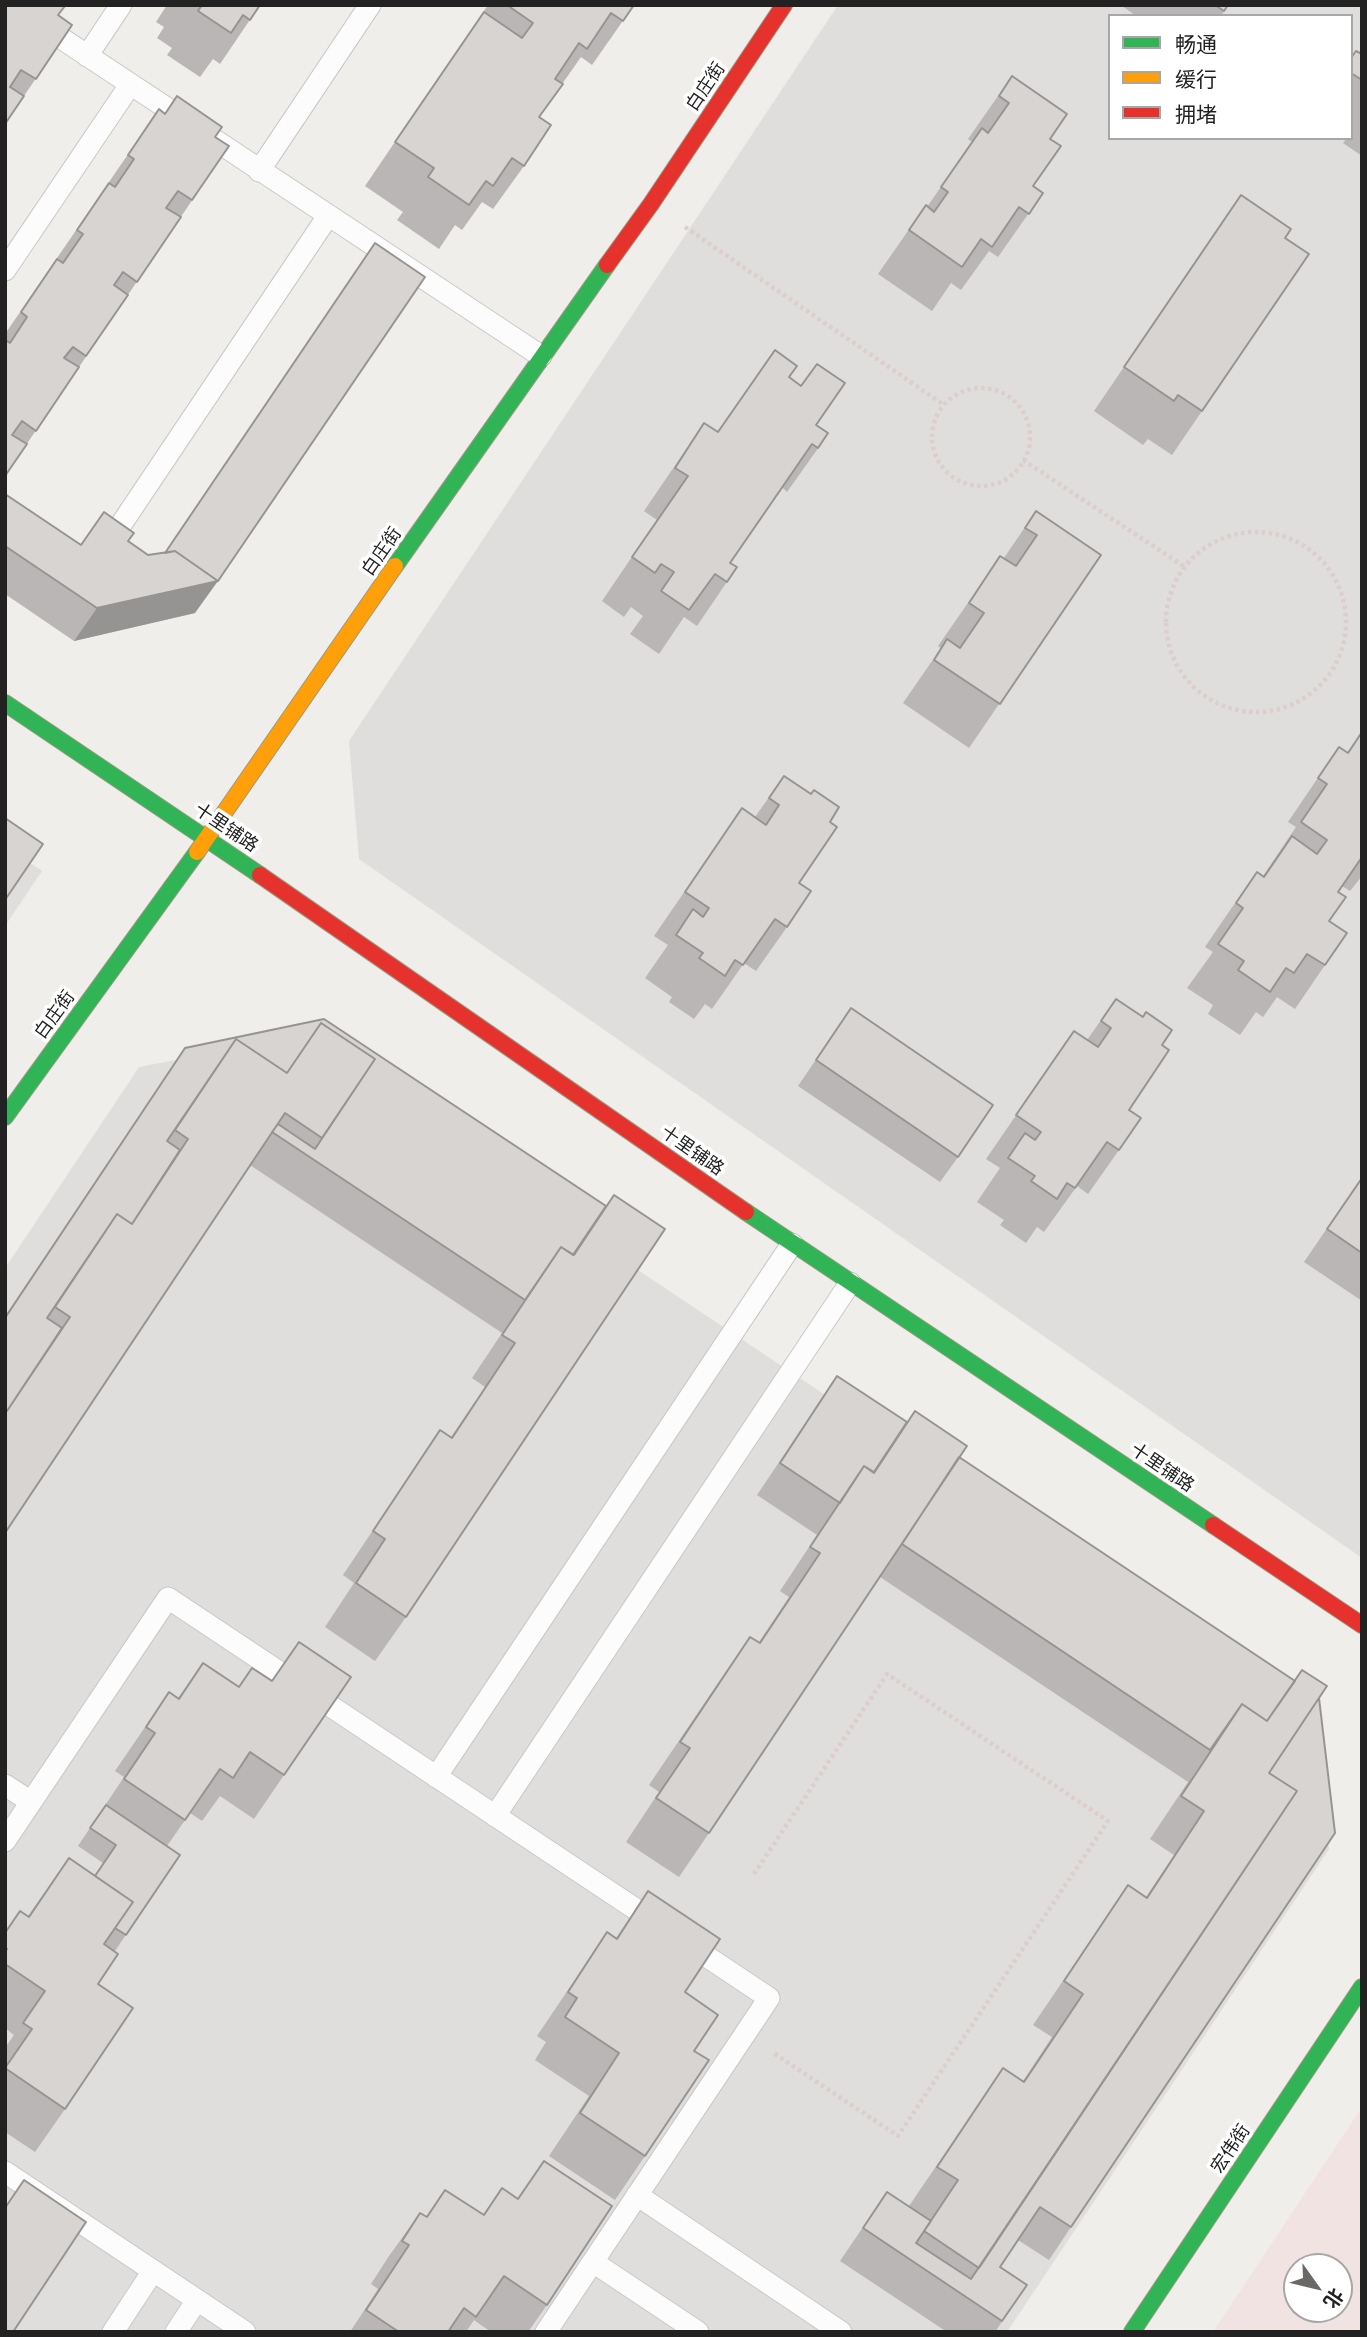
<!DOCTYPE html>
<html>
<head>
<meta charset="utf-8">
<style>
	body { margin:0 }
	#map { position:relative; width:1367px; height:2337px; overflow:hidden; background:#f0eeeb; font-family:"IBM Plex Sans","Noto Sans SC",sans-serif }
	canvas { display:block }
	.frame { position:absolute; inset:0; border:7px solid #222; pointer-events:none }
	.legend { position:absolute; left:1108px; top:14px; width:245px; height:126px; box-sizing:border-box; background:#fff; border:2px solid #a7a7a7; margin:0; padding:9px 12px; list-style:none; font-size:21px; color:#222 }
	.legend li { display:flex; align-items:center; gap:14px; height:35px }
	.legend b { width:35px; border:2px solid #a7a7a7 }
	.north { position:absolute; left:1283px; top:2253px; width:70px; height:70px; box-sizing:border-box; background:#fff; border:2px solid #a7a7a7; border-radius:50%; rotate:124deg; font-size:19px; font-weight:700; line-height:28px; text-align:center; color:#222 }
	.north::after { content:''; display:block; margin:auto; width:24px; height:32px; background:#6a6968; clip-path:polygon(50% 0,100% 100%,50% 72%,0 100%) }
</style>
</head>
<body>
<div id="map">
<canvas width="1367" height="2337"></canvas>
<div class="frame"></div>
<ul class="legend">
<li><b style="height:9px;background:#30b455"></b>畅通</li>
<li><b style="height:9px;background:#ff9f0a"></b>缓行</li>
<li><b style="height:9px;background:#e5322d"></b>拥堵</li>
</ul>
<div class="north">北</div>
</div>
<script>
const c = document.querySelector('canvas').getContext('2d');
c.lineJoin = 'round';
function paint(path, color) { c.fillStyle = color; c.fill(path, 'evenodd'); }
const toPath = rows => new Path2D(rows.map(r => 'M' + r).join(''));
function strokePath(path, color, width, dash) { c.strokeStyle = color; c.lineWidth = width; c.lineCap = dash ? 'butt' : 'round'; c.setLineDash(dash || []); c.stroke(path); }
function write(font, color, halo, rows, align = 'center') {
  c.font = font + ' "IBM Plex Sans","Noto Sans SC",sans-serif'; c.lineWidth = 7; c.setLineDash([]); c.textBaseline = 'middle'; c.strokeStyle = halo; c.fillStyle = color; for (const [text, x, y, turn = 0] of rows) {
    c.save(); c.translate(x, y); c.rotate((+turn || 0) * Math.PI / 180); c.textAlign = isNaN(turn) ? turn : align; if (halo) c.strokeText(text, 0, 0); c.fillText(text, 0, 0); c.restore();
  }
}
paint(toPath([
	[838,5,1362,5,1362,1558,359,859,349,741],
	[1110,16,1351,16,1351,138,1110,138],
	[5,846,42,871,5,926],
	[291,1038,1310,1719,1329,1849,1007,2332,5,2332,5,1268,139,1067]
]), '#dfdedc');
paint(toPath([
	[1362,2107,1362,2332,1213,2332],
	[1297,2267,1339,2267,1339,2309,1297,2309]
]), '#f1e3e1');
const lane = toPath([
	[11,5,541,356],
	[87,56,121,5],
	[259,171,370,5],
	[5,270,130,85],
	[108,544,328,216],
	[436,1777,792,1244],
	[5,1785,31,1802],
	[495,1816,850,1283],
	[5,1841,168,1598,658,1924],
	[5,2172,245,2332],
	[637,2195,841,2332],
	[593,2262,698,2332],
	[113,2332,153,2271],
	[176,2332,197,2300],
	[546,2332,769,1998,685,1942]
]);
const fast = toPath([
	[395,566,607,265],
	[5,703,260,875],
	[5,1117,197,852],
	[746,1212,1213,1525],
	[1132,2332,1362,1987]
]);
const slow = toPath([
	[197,852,395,566]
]);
const jam = toPath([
	[607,265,651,204,784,5],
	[260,875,746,1212],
	[1213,1525,1362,1625]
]);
strokePath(lane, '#c9c8c7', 23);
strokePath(fast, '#999a82', 18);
strokePath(slow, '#999a82', 18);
strokePath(jam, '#999a82', 18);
strokePath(toPath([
	[685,227,944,405],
	'932 437a49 49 0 1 1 98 0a49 49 0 1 1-98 0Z',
	[1023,460,1185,567],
	'1166 622a90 90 0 1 1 180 0a90 90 0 1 1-180 0Z',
	[754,1874,887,1674,1108,1821,898,2136,772,2052]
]), '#dccecd', 4.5, [3.5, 3.5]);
strokePath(lane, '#fdfcfc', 21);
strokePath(fast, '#30b455', 16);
strokePath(slow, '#ff9f0a', 16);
strokePath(jam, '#e5322d', 16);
paint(toPath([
	[5,5,58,16,72,25,5,124],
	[167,5,260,5,220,64,213,59,200,77,167,55,172,48,157,38,164,27,156,22],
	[488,5,634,5,592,65,581,57,539,117,524,166,493,209,482,202,462,230,455,225,439,249,397,220,403,212,365,186],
	[1121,5,1228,5,1221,16,1136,16],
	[1362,54,1362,156,1343,143,1347,138,1351,138,1351,58],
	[1012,76,1050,139,1033,186,1043,193,998,257,989,251,961,290,951,283,932,311,878,274,926,205,927,207,972,142,968,139],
	[159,109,165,113,215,137,229,146,5,476,5,334],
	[1241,195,1285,238,1202,411,1172,455,1148,439,1143,445,1094,411],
	[775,350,816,425,828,433,787,492,782,487,730,563,737,567,697,626,684,617,659,654,630,634,643,616,631,607,624,617,602,601,657,520,644,511,704,423,718,432],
	[5,494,81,545,128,541,195,613,74,641,5,594],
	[1036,511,1101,555,969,748,903,703,941,648,938,646,970,600,1000,556,1004,558],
	[1362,732,1362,876,1350,891,1342,886,1338,892,1329,921,1325,965,1295,1009,1277,997,1263,1017,1256,1012,1240,1035,1208,1014,1213,1005,1187,988,1213,952,1205,947,1226,916,1257,872,1263,876,1296,827,1288,822,1309,791,1339,747,1347,753],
	[784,776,830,822,799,883,787,927,756,971,744,963,712,1009,705,1004,694,1019,669,1002,672,997,645,978,668,945,654,936,742,808,755,817],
	[1116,999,1162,1045,1129,1110,1119,1150,1088,1194,1077,1186,1044,1232,1037,1227,1026,1243,1000,1225,1004,1220,977,1202,1000,1168,986,1159,1074,1031,1087,1040],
	[851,1008,958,1157,940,1182,798,1086],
	[185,1048,606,1206,406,1617,375,1661,325,1627,354,1583,343,1575,440,1430,451,1437,485,1387,472,1378,502,1333,250,1165,5,1533,5,1316],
	[1362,1177,1362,1301,1304,1262],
	[837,1376,1319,1698,1071,2227,1049,2260,1018,2240,1000,2267,1027,2285,995,2332,947,2332,840,2261,887,2192,909,2206,1003,2068,1023,2081,1052,2037,1033,2025,1128,1885,1146,1897,1174,1855,1150,1839,1188,1782,880,1577,709,1833,679,1877,626,1842,659,1792,649,1785,720,1680,750,1637,759,1642,789,1597,780,1591,817,1535,757,1495],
	[299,1642,284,1775,254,1819,220,1796,202,1821,190,1813,167,1846,180,1855,115,1951,98,1984,65,2109,35,2152,5,2132,5,2048,14,2035,5,2028,5,1932,28,1916,69,1858,95,1876,103,1863,78,1846,124,1777,115,1771,169,1692,178,1698,203,1663,239,1687,272,1681],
	[648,1891,685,1992,694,2051,645,2156,615,2200,549,2156,589,2096,535,2060,546,2042,537,2036,607,1932,616,1938],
	[544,2161,547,2305,528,2332,491,2332,474,2320,466,2332,350,2332,378,2289,371,2284,389,2256,420,2213,426,2217,445,2190,483,2215,502,2188,517,2199]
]), '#b9b6b5');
paint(toPath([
	[828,433,787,492,818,448],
	[218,581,195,613,74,641,97,608]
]), '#969493');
const building = toPath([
	[5,5,65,5,65,6,58,15,72,25,36,79,21,70,10,87,24,96,5,124,5,5],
	[202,5,260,5,250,20,243,15,231,33,198,11,202,5],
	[507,5,634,5,623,21,611,13,587,49,579,43,555,79,563,84,539,117,551,125,524,166,512,158,493,186,486,181,469,205,428,177,434,168,395,142,484,12,522,38,533,23,507,5],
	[1215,5,1228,5,1224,11,1215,5],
	[1356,51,1362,54,1362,80,1351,73,1351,58,1356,51],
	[1012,76,1067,114,1050,139,1061,146,1033,186,1043,193,1029,214,1019,207,992,247,981,239,962,267,909,230,926,205,934,212,948,192,941,187,982,128,988,133,1009,103,999,96,1012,76],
	[177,96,222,127,215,137,229,146,192,200,178,191,166,208,181,217,137,282,123,272,114,285,128,295,86,356,73,347,64,358,79,367,36,431,22,421,12,435,27,444,5,476,5,340,10,343,27,317,21,312,57,259,63,263,83,234,77,230,109,183,115,187,134,159,128,155,159,109,165,114,177,96],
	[1241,195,1291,229,1285,238,1309,254,1202,411,1178,395,1174,401,1124,367,1241,195],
	[375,243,425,277,218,581,175,551,165,553,375,243],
	[775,350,797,366,789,377,801,386,817,364,845,383,816,425,828,433,818,448,812,444,730,563,737,567,727,582,715,574,689,610,661,591,674,572,661,564,655,573,632,557,688,476,675,468,704,423,718,432,775,350],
	[5,494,81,545,104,512,134,533,128,541,148,555,175,551,218,581,97,608,5,546,5,494],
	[1036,511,1101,555,1000,704,934,660,947,639,960,648,984,613,969,603,1000,556,1016,566,1037,535,1025,528,1036,511],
	[1362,732,1362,857,1338,892,1346,897,1329,921,1347,933,1325,965,1307,954,1294,973,1286,968,1270,992,1238,970,1244,961,1218,944,1243,908,1236,903,1257,872,1264,877,1292,836,1317,854,1327,840,1301,822,1327,784,1318,778,1339,747,1348,753,1362,732],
	[784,776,811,794,814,790,839,807,830,822,837,827,799,883,811,891,787,927,775,919,743,965,735,960,725,976,699,958,703,953,676,935,693,909,703,917,709,908,685,892,742,808,766,825,779,805,769,798,784,776],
	[5,818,43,844,5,900,5,818],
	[1116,999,1143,1017,1146,1012,1172,1030,1162,1045,1169,1050,1129,1110,1141,1118,1119,1150,1107,1142,1075,1188,1067,1183,1057,1199,1031,1181,1035,1176,1008,1158,1025,1133,1035,1140,1041,1132,1016,1115,1074,1031,1098,1047,1111,1028,1101,1021,1116,999],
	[851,1008,993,1105,958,1157,816,1060,851,1008],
	[324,1019,606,1206,573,1255,561,1247,525,1300,272,1132,278,1124,315,1149,375,1059,321,1023,287,1073,236,1039,167,1141,180,1150,132,1224,117,1214,47,1318,62,1328,7,1411,5,1410,5,1318,185,1048,324,1019],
	[321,1023,375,1059,322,1138,285,1113,5,1533,5,1410,7,1411,70,1317,55,1307,117,1214,132,1224,188,1139,175,1130,236,1039,287,1073,321,1023],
	[1362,1178,1362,1253,1327,1229,1362,1178],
	[614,1195,665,1229,406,1617,356,1583,385,1539,373,1531,440,1430,452,1438,515,1343,502,1335,561,1247,574,1255,614,1195],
	[837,1376,907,1422,874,1472,864,1466,840,1503,780,1463,837,1376],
	[915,1411,967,1446,709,1833,656,1798,690,1748,680,1742,750,1637,760,1643,820,1553,810,1547,864,1466,874,1473,915,1411],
	[959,1457,1295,1681,1267,1721,1242,1704,1210,1750,902,1544,959,1457],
	[299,1642,351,1677,284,1775,250,1752,233,1778,220,1769,185,1820,124,1779,155,1733,146,1727,169,1692,179,1699,203,1663,239,1687,252,1668,272,1681,299,1642],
	[1302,1670,1327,1686,1269,1773,1297,1791,979,2268,924,2231,958,2180,937,2167,1003,2068,1024,2082,1083,1994,1064,1981,1128,1885,1147,1898,1204,1811,1181,1796,1242,1704,1267,1721,1302,1670],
	[1319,1698,1335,1833,1071,2227,1040,2207,1000,2267,1027,2285,1002,2321,863,2228,887,2192,931,2221,916,2243,971,2279,1297,1791,1269,1773,1319,1698],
	[106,1805,180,1855,126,1935,115,1928,133,1902,95,1876,116,1845,90,1828,106,1805],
	[69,1858,133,1902,104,1944,118,1954,98,1984,133,2008,65,2109,5,2068,32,2029,23,2023,45,1991,5,1964,5,1952,7,1949,5,1948,5,1933,20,1911,29,1917,69,1858],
	[648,1891,720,1939,685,1992,718,2015,694,2051,709,2060,645,2156,580,2113,619,2053,565,2017,577,1998,568,1992,607,1932,617,1939,648,1891],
	[544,2161,612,2206,547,2305,504,2276,476,2317,464,2308,448,2332,399,2332,366,2310,409,2245,402,2241,420,2213,427,2217,445,2190,484,2215,502,2188,518,2199,544,2161],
	[24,2180,86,2222,13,2332,5,2332,5,2208,24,2180]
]);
paint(building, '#d7d4d2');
strokePath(building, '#969493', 2);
write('18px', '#222', '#fff', [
	["白庄街",706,87,-56],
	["白庄街",382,552,-55],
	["十里铺路",226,828,34],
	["白庄街",55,1015,-54],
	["十里铺路",692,1151,35],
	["十里铺路",1162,1468,34],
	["宏伟街",1231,2149,-56]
]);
</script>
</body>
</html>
